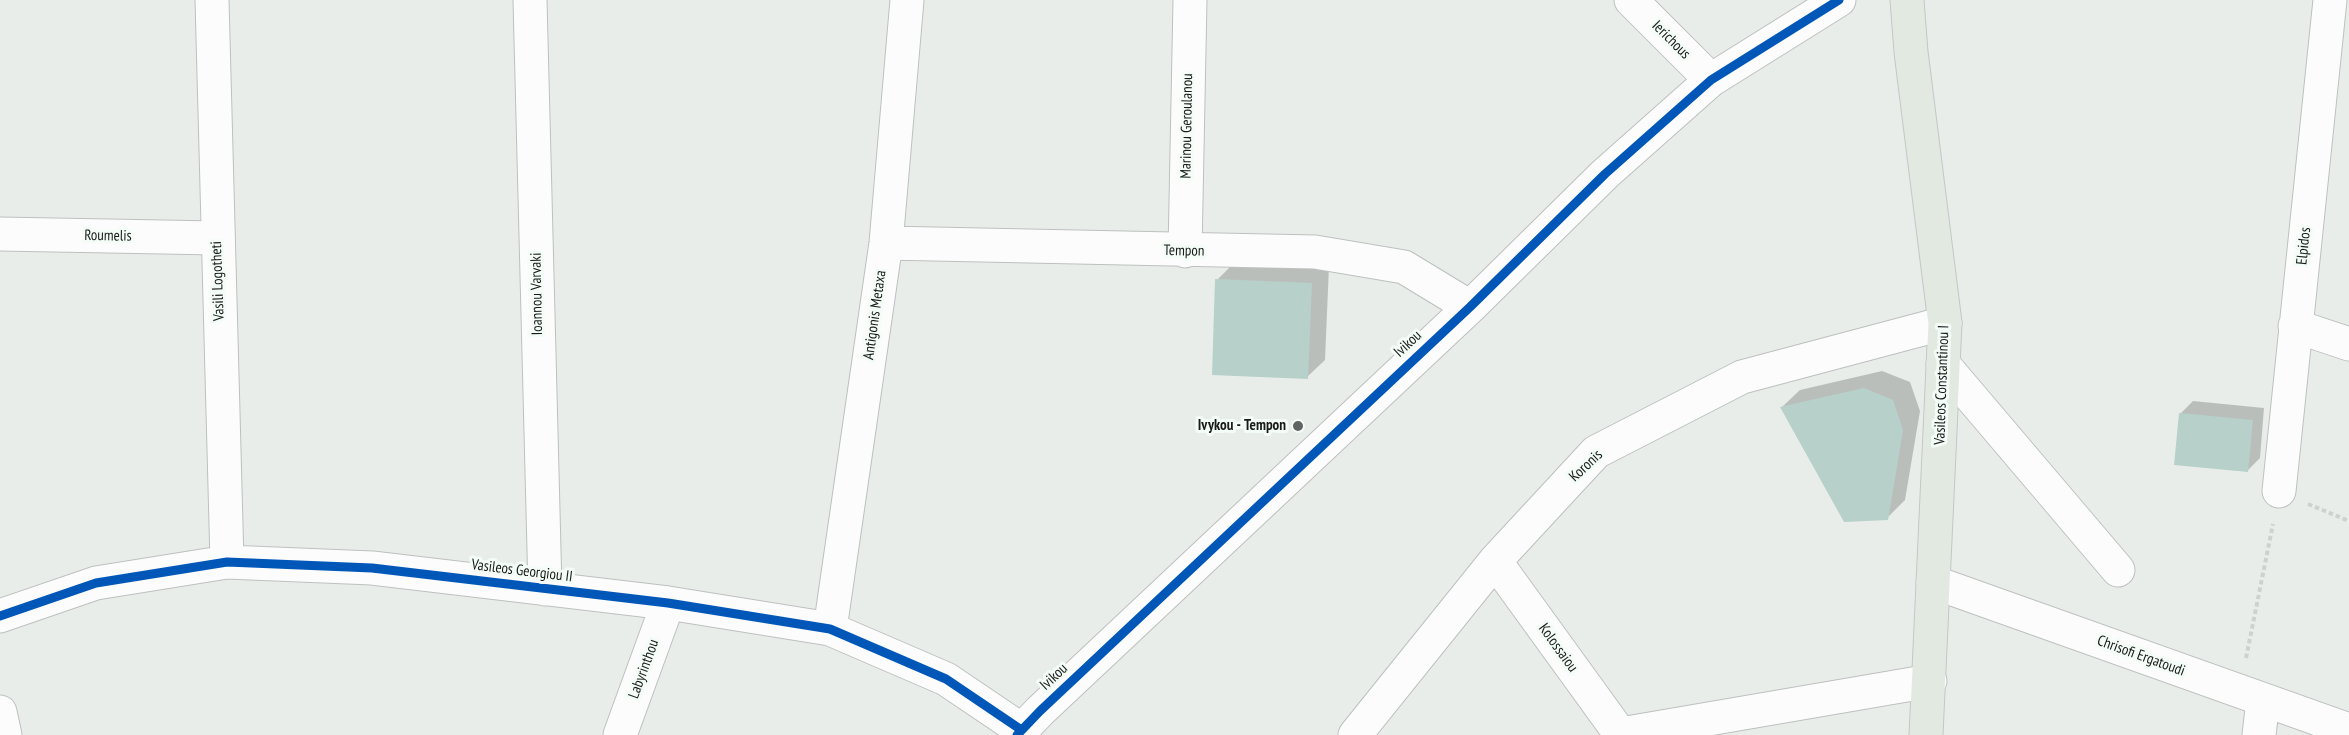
<!DOCTYPE html>
<html>
<head>
<meta charset="utf-8">
<style>
	body { margin:0 }
	canvas { display:block; background:#e8edea }
</style>
</head>
<body>
<canvas width="2349" height="735"></canvas>
<script>
const c = document.querySelector('canvas').getContext('2d');
c.lineJoin = 'round';
function paint(path, color) { c.fillStyle = color; c.fill(path, 'evenodd'); }
const toPath = rows => new Path2D(rows.map(r => 'M' + r).join(''));
function strokePath(path, color, width, dash) { c.strokeStyle = color; c.lineWidth = width; c.lineCap = dash ? 'butt' : 'round'; c.setLineDash(dash || []); c.stroke(path); }
function write(font, color, halo, rows, align = 'center') {
  c.font = font + ' "PT Sans Narrow",sans-serif'; c.lineWidth = 6; c.setLineDash([]); c.textBaseline = 'middle'; c.strokeStyle = halo; c.fillStyle = color; for (const [text, x, y, turn = 0] of rows) {
    c.save(); c.translate(x, y); c.rotate((+turn || 0) * Math.PI / 180); c.textAlign = isNaN(turn) ? turn : align; if (halo) c.strokeText(text, 0, 0); c.fillText(text, 0, 0); c.restore();
  }
}
paint(toPath([
	[1235,262,1329,266,1325,360,1307,377,1217,280],
	[1882,371,1910,382,1920,411,1905,500,1887,518,1782,407,1800,390],
	[2193,401,2264,408,2260,458,2247,471,2180,414]
]), '#0003');
paint(toPath([
	[1215,279,1312,283,1308,379,1212,375],
	[1864,388,1893,400,1903,430,1888,520,1844,522,1780,407],
	[2179,413,2253,420,2248,472,2174,465]
]), '#b8d0ca');
const minor = toPath([
	[212,0,227,562],
	[530,0,545,589],
	[1631,0,1711,80],
	[0,234,217,238],
	[886,243,1315,252,1404,267,1470,307],
	[1185,251,1190,0],
	[2295,326,2349,344],
	[1943,364,2118,570],
	[2279,491,2330,0],
	[1495,561,1621,735],
	[1933,582,2349,730],
	[0,616,96,583,227,562,372,568,668,603,830,629,946,679,1020,729],
	[830,629,886,243,907,0],
	[0,712,5,735],
	[1621,734,1930,681],
	[620,735,668,603],
	[1017,735,1040,711,1470,307,1605,174,1711,80,1839,0],
	[1355,735,1495,561,1596,452,1742,377,1945,323],
	[2259,735,2263,700]
]);
const major = toPath([
	[1907,0,1911,52,1945,323,1926,735]
]);
strokePath(minor, '#bdc0bf', 35);
strokePath(major, '#c4c7c5', 35);
strokePath(toPath([
	[2308,504,2349,521],
	[2246,658,2273,524]
]), '#cfd1d0', 4, [4.5, 3]);
strokePath(minor, '#fcfcfc', 33);
strokePath(major, '#e2e9e1', 33);
strokePath(toPath([
	[0,616,96,583,227,562,372,568,668,603,830,629,946,679,1020,729],
	[1017,735,1040,711,1470,307,1605,174,1711,80,1839,0]
]), '#0057b8', 9);
for (const [x, y, r, color] of [
	[1298,426,6,"#616462"]
]) { const dot = new Path2D(); dot.arc(x, y, r, 0, 2 * Math.PI); c.fillStyle = color; c.fill(dot); strokePath(dot, '#f4fcf7', 2); }
write('15px', '#181b19', '#f4fcf7', [
	["Ierichous",1671,40,45],
	["Marinou Geroulanou",1187,126,-89],
	["Roumelis",108,236,1],
	["Elpidos",2304,246,-84],
	["Tempon",1184,251,1],
	["Vasili Logotheti",218,281,-92],
	["Ioannou Varvaki",537,294,-91],
	["Antigonis Metaxa",875,315,-82],
	["Ivikou",1408,344,-43],
	["Vasileos Constantinou I",1942,385,-88],
	["Koronis",1586,466,-43],
	["Vasileos Georgiou II",522,571,7],
	["Kolossaiou",1558,648,54],
	["Chrisofi Ergatoudi",2141,656,20],
	["Labyrinthou",644,669,-70],
	["Ivikou",1054,677,-43]
]);
write('bold 15px', '#181b19', '#f4fcf7', [
	["Ivykou - Tempon",1286,426]
], 'right');
</script>
</body>
</html>
